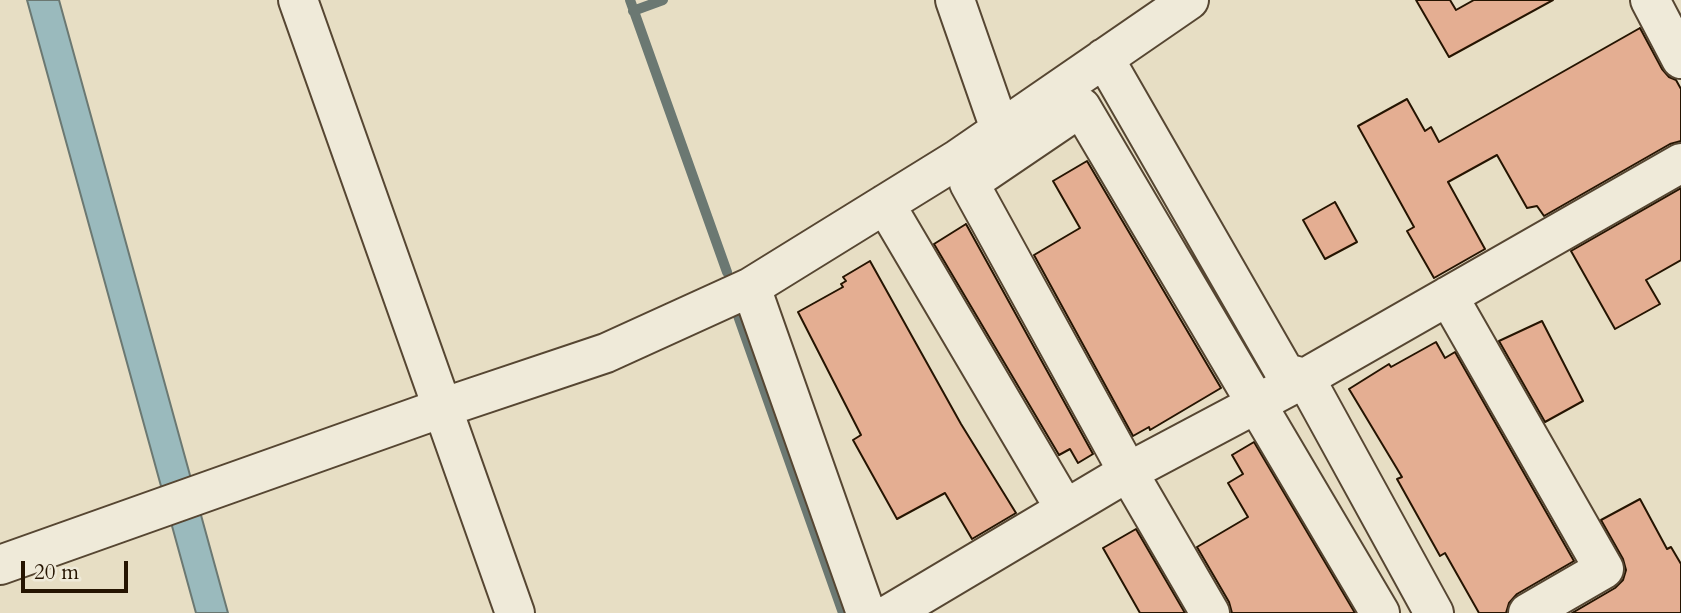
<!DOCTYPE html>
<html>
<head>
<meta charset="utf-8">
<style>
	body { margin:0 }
	#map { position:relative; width:1681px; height:613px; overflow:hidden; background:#e7dec4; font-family:Cardo,serif }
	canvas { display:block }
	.scale { position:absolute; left:21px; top:561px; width:107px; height:32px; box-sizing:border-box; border:4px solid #251401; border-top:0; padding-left:9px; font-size:21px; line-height:24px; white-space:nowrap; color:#251401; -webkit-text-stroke:5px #efead9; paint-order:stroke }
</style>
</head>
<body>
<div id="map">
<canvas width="1681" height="613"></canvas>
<div class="scale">20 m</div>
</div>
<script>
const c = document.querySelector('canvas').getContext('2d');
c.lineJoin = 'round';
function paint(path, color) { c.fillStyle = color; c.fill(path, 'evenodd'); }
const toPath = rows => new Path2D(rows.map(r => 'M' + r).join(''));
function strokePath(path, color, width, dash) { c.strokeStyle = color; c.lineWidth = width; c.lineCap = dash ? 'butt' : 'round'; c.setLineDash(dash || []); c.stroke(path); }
const water = toPath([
	[27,0,59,0,228,613,196,613,27,0]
]);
paint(water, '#9ababd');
strokePath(water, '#6b7872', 2);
strokePath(toPath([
	[630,0,727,272],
	[633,11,663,0],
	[736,310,843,613]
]), '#6b7872', 10);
const building = toPath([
	[1416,0,1450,0,1456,10,1474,0,1553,0,1449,57,1416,0],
	[1640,28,1662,69,1669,77,1676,80,1681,89,1681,141,1670,144,1544,216,1537,206,1527,208,1497,155,1448,182,1485,249,1434,278,1407,231,1414,227,1358,126,1407,99,1425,131,1431,127,1439,142,1640,28],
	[1087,161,1221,388,1150,430,1149,427,1133,436,1034,255,1080,228,1053,181,1087,161],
	[1681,188,1681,260,1646,280,1660,304,1615,329,1571,251,1681,188],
	[1335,202,1357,242,1325,259,1303,220,1335,202],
	[966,224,1093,454,1078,463,1070,449,1059,455,934,244,966,224],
	[870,261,961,424,1016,513,972,539,945,493,897,519,853,440,861,435,798,312,843,287,841,284,846,281,843,277,870,261],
	[1542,321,1583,401,1545,422,1499,341,1542,321],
	[1436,342,1445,358,1455,352,1574,561,1517,594,1509,603,1506,613,1479,613,1445,553,1440,556,1397,479,1402,477,1349,389,1389,364,1391,367,1436,342],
	[1254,442,1355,613,1232,613,1229,602,1197,547,1248,517,1228,483,1243,474,1232,455,1254,442],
	[1640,499,1667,549,1671,547,1681,564,1681,613,1572,613,1615,588,1623,580,1626,570,1623,559,1601,520,1640,499],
	[1136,529,1185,613,1140,613,1103,548,1136,529]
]);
paint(building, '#e4ae92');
strokePath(building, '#251401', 2);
const minor = toPath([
	[298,0,515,613],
	[955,0,1000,129],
	[1650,0,1681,59],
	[1104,58,1285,373,1305,378,1434,613],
	[885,204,1065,509],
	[751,287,866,613],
	[1448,296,1604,569,1528,613],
	[0,565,442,408,606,353,751,287,958,159,1189,0],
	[891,613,1128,472,1305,378,1681,163],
	[1210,613,1128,472,969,183,1081,107,1380,613]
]);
strokePath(minor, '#564632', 42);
strokePath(minor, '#efead9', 38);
</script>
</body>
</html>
